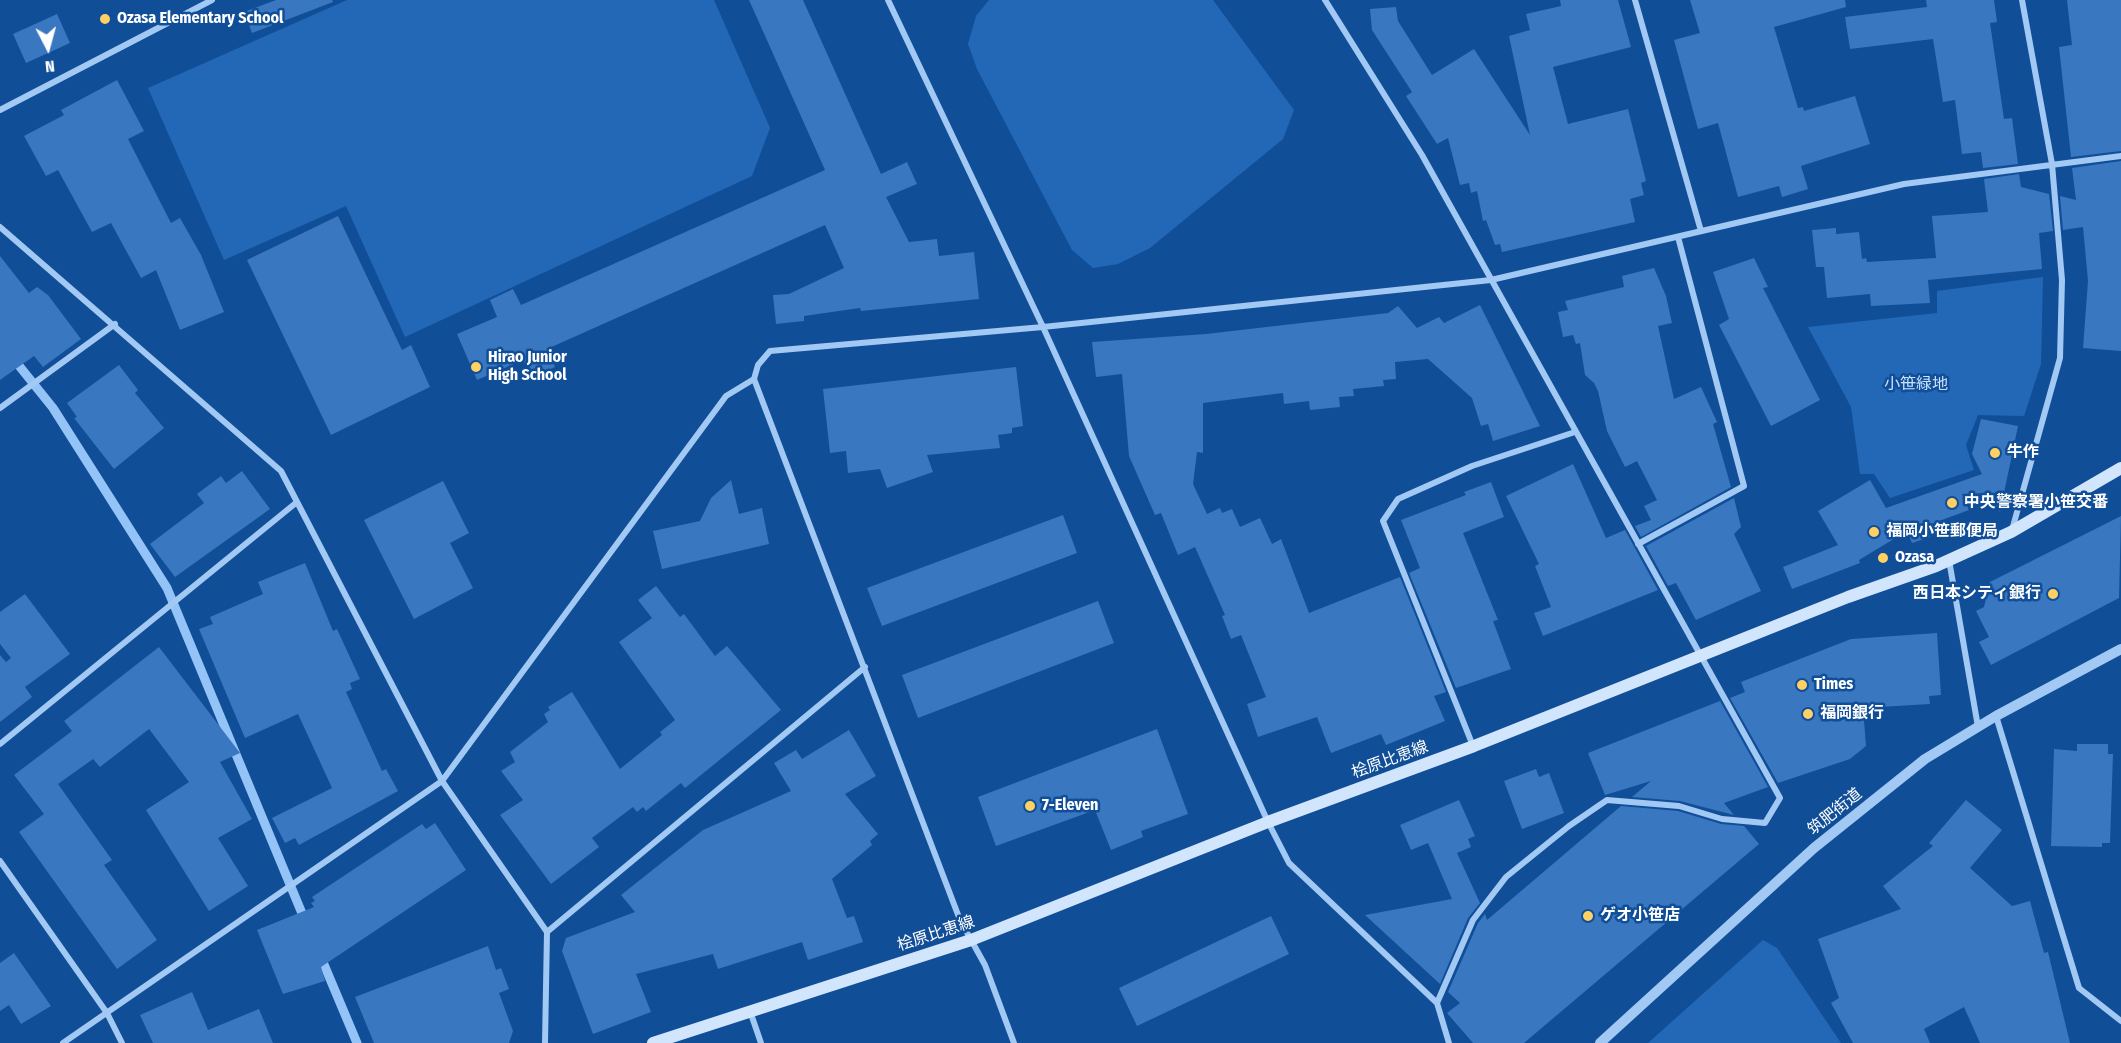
<!DOCTYPE html>
<html>
<head>
<meta charset="utf-8">
<style>
	body { margin:0 }
	#map { position:relative; width:2121px; height:1043px; overflow:hidden; background:#114e98; font-family:"Fira Sans Condensed",sans-serif }
	canvas { display:block }
	.north { position:absolute; left:18px; top:18px; width:60px; height:60px; -webkit-text-stroke:4px #114e98; paint-order:stroke; rotate:174deg; font-size:16px; font-weight:700; line-height:24px; text-align:center; color:#fff }
	.north::after { content:''; display:block; margin:auto; width:21px; height:27px; background:#fff; clip-path:polygon(50% 0,100% 100%,50% 72%,0 100%) }
</style>
</head>
<body>
<div id="map">
<canvas width="2121" height="1043"></canvas>
<div class="north">N</div>
</div>
<script>
const c = document.querySelector('canvas').getContext('2d');
c.lineJoin = 'round';
function paint(path, color) { c.fillStyle = color; c.fill(path, 'evenodd'); }
const toPath = rows => new Path2D(rows.map(r => 'M' + r).join(''));
function strokePath(path, color, width, dash) { c.strokeStyle = color; c.lineWidth = width; c.lineCap = dash ? 'butt' : 'round'; c.setLineDash(dash || []); c.stroke(path); }
function write(font, color, halo, rows, align = 'center') {
  c.font = font + ' "Fira Sans Condensed","Noto Sans JP",sans-serif'; c.lineWidth = 5; c.setLineDash([]); c.textBaseline = 'middle'; c.strokeStyle = halo; c.fillStyle = color; for (const [text, x, y, turn = 0] of rows) {
    c.save(); c.translate(x, y); c.rotate((+turn || 0) * Math.PI / 180); c.textAlign = isNaN(turn) ? turn : align; if (halo) c.strokeText(text, 0, 0); c.fillText(text, 0, 0); c.restore();
  }
}
paint(toPath([
	[347,0,714,0,770,128,752,176,405,337,346,206,224,260,148,88],
	[989,0,1213,0,1294,110,1283,139,1150,248,1118,264,1093,268,1072,250,977,69,968,44,976,16],
	[2043,277,2041,364,2024,416,1978,415,1966,445,1974,470,1890,498,1874,474,1860,474,1851,407,1808,327,1937,313,1937,291],
	[1763,940,1777,948,1841,1043,1648,1043]
]), '#2368b7');
strokePath(toPath([
	[0,342,53,408,167,588,306,923],
	[320,955,357,1043]
]), '#93c3f7', 9);
paint(toPath([
	[276,0,332,0,333,2,252,33,244,12],
	[749,0,803,0,881,174,907,162,917,184,886,197,909,242,937,239,939,256,974,252,979,299,861,311,860,308,804,316,804,321,776,324,773,295,789,294,844,268,825,225,547,349,555,367,531,378,523,360,477,380,457,334,497,317,490,300,513,289,521,305,825,170],
	[1560,0,1618,0,1631,47,1553,67,1568,124,1628,109,1646,181,1641,183,1644,195,1630,199,1635,222,1502,252,1500,244,1495,245,1486,220,1483,221,1477,191,1471,193,1469,183,1460,185,1448,138,1437,144,1406,96,1412,92,1372,30,1370,9,1396,7,1398,21,1432,75,1474,49,1530,135,1509,36,1530,30,1526,14,1561,6],
	[1690,0,1845,0,1846,7,1774,27,1798,108,1803,107,1804,111,1855,96,1870,144,1801,166,1808,189,1782,197,1779,186,1738,197,1718,123,1698,129,1674,40,1700,33],
	[1926,0,1994,0,1997,22,1990,23,2004,119,2012,118,2018,164,1983,168,1981,152,1962,154,1955,100,1943,102,1933,39,1850,49,1845,17,1927,7],
	[2067,0,2121,0,2121,151,2071,157,2059,47,2072,45],
	[57,14,70,43,26,63,13,34],
	[117,80,144,131,128,139,171,223,180,218,201,255,224,312,180,330,156,270,141,278,111,223,92,232,58,170,46,176,24,136,64,115,61,110],
	[2121,161,2121,351,2083,348,2088,281,2083,227,2063,230,2060,196,2076,200,2072,168],
	[2019,174,2021,187,2049,194,2053,231,2039,233,2042,269,1928,280,1930,303,1871,306,1870,294,1827,298,1824,267,1816,267,1812,230,1836,228,1836,234,1859,232,1862,259,1866,258,1867,262,1936,258,1932,216,1988,212,1984,179],
	[338,216,402,350,411,345,430,387,331,435,247,260],
	[0,256,29,293,37,287,48,295,81,339,43,367,34,356,0,380],
	[1754,258,1768,287,1763,288,1820,400,1771,426,1719,325,1729,319,1713,272],
	[1654,268,1666,296,1672,323,1658,326,1674,399,1701,387,1717,422,1713,424,1731,487,1641,537,1635,526,1651,520,1644,506,1657,500,1637,461,1625,467,1607,431,1598,391,1594,383,1585,375,1580,343,1576,344,1573,335,1563,337,1558,312,1568,310,1565,301,1624,287,1622,276],
	[1480,305,1540,426,1493,441,1488,424,1481,426,1472,398,1428,359,1395,362,1396,379,1383,380,1384,386,1353,389,1354,396,1339,397,1340,407,1310,410,1309,401,1284,404,1283,393,1203,403,1203,453,1197,452,1193,484,1207,514,1220,508,1222,513,1232,509,1240,527,1260,518,1272,544,1281,539,1309,613,1400,577,1446,692,1434,696,1445,721,1386,745,1381,734,1331,753,1317,717,1258,737,1247,704,1266,697,1241,635,1231,639,1222,616,1225,615,1195,547,1178,555,1161,513,1155,515,1129,456,1122,374,1096,377,1092,342,1206,334,1388,313,1398,306,1417,328,1439,317,1444,323],
	[119,365,138,390,135,393,164,428,114,469,74,418,77,417,67,403],
	[1016,367,1023,426,1012,428,1012,433,998,435,1000,448,927,455,933,472,887,488,880,469,848,473,846,451,830,453,823,389],
	[1981,419,2018,426,2000,512,1991,493,1962,494,1969,510,1931,524,1930,522,1930,537,1912,543,1907,531,1859,560,1860,563,1792,589,1783,567,1838,545,1818,511,1870,480,1886,508,1982,474,1972,454],
	[1573,464,1606,538,1625,530,1658,590,1543,636,1534,613,1551,607,1535,566,1539,564,1506,496],
	[242,471,270,509,175,577,150,544,204,503,197,494,221,476,226,483],
	[731,480,739,514,762,508,769,544,662,569,653,531,700,521,711,498],
	[443,481,469,533,450,543,473,588,414,619,364,520],
	[1491,482,1504,517,1463,533,1498,620,1493,621,1511,669,1456,688,1409,573,1420,568,1401,520,1466,495,1464,492],
	[1734,498,1741,527,1734,534,1761,591,1696,620,1676,583,1668,586,1646,546],
	[1063,515,1077,553,882,626,867,588],
	[2121,516,2119,598,1991,665,1979,642,1989,637,1976,611,1984,607,1990,582],
	[305,563,333,631,337,629,360,679,350,683,352,689,346,692,382,771,386,769,398,791,299,845,295,838,285,843,272,818,332,788,298,714,245,738,199,629,213,624,210,617,263,594,258,582],
	[656,586,680,617,684,614,715,656,727,646,781,710,685,788,681,783,646,811,643,807,637,812,633,807,592,838,599,847,551,884,500,815,523,800,501,771,515,762,510,752,548,722,544,714,550,710,548,707,572,692,620,769,662,735,660,732,675,720,619,642,652,618,638,600],
	[25,594,70,654,25,687,32,697,0,722,0,655,6,662,11,658,0,644,0,612],
	[1098,601,1114,643,918,718,902,675],
	[1937,633,1941,695,1929,696,1930,704,1863,708,1866,746,1850,759,1778,783,1730,698,1745,692,1741,682,1851,639],
	[159,647,240,753,220,762,252,819,218,838,248,886,209,911,146,810,189,782,149,729,100,767,93,759,58,784,112,860,104,865,157,940,117,969,19,832,44,814,14,775,72,731,64,721],
	[1720,701,1768,787,1724,803,1734,815,1680,801,1632,797,1651,781,1605,795,1588,753],
	[1157,729,1188,814,1141,831,1143,837,1111,850,1095,810,996,846,978,797],
	[849,730,876,776,845,794,878,834,870,841,872,845,832,879,847,918,854,916,863,942,808,960,802,942,718,969,713,954,636,974,651,1012,593,1034,562,951,566,938,635,912,621,895,703,830,791,791,774,763,796,750,802,759],
	[2077,744,2108,744,2108,754,2113,754,2110,843,2102,843,2102,847,2051,846,2054,749,2077,751],
	[1536,769,1539,777,1549,773,1564,813,1522,829,1504,781],
	[1459,800,1475,836,1468,839,1471,847,1457,853,1480,903,1468,918,1440,984,1365,915,1452,899,1428,843,1411,850,1400,825],
	[1966,800,2002,830,1970,868,2012,906,2030,901,2044,953,2048,952,2070,1043,1980,1043,1964,1007,1924,1029,1930,1043,1853,1043,1831,1003,1839,998,1818,939,1901,909,1883,886,1933,846,1929,843],
	[1621,806,1678,811,1721,824,1744,826,1759,844,1524,1043,1473,1043,1447,1013,1460,1003,1448,992,1478,923,1485,914,1487,920],
	[435,823,466,870,321,967,325,981,283,994,257,930,314,907,311,903,315,901,312,897,422,824,426,829],
	[1271,916,1289,954,1137,1026,1119,988],
	[488,946,496,970,501,968,509,989,499,993,513,1031,509,1043,374,1043,355,997],
	[14,953,51,1006,21,1024,9,1005,0,1011,0,963],
	[192,992,208,1030,259,1009,273,1043,153,1043,140,1015]
]), '#3977c0');
strokePath(toPath([
	[888,0,1043,327,1268,822,1289,863,1437,1003,1449,1043],
	[1325,0,1422,155,1780,798,1765,823,1722,819,1679,806,1607,800,1569,826,1506,877,1473,920,1437,1003],
	[1635,0,1701,231],
	[0,110,212,0],
	[0,227,281,471,442,781,547,932,545,1043],
	[0,408,115,324],
	[2012,530,2060,358,2062,280,2052,164,2022,0],
	[1638,544,1744,486,1678,237],
	[1949,560,1978,727],
	[1996,716,2079,988,2121,1021],
	[0,744,297,502],
	[1473,746,1383,521,1398,499,1472,466,1575,432],
	[0,861,107,1013,122,1043],
	[547,932,865,667],
	[750,1011,761,1043],
	[63,1043,442,781,726,396,754,379],
	[1014,1043,985,965,960,920,754,379,758,365,770,351,1043,327,1491,280,1904,184,2121,156]
]), '#a2c8f4', 6);
strokePath(toPath([
	[1600,1043,1814,848,1925,759,1996,716,2121,649]
]), '#a2c8f4', 10);
strokePath(toPath([
	[653,1043,971,940,1268,822,1474,746,1848,597,1936,566,2011,532,2121,468]
]), '#d1e5fd', 12);
for (const [x, y, r, color] of [
	[105,19,6,"#ffd064"],
	[476,367,6,"#ffd064"],
	[1995,453,6,"#ffd064"],
	[1952,503,6,"#ffd064"],
	[1874,532,6,"#ffd064"],
	[1883,558,6,"#ffd064"],
	[2053,594,6,"#ffd064"],
	[1802,685,6,"#ffd064"],
	[1808,714,6,"#ffd064"],
	[1030,806,6,"#ffd064"],
	[1588,916,6,"#ffd064"]
]) { const dot = new Path2D(); dot.arc(x, y, r, 0, 2 * Math.PI); c.fillStyle = color; c.fill(dot); strokePath(dot, '#114e98', 2); }
write('bold 16px', '#fff', '#114e98', [
	["Ozasa Elementary School",117,19],
	["Hirao Junior",488,358],
	["High School",488,376],
	["牛作",2007,453],
	["中央警察署小笹交番",1964,503],
	["福岡小笹郵便局",1886,532],
	["Ozasa",1895,558],
	["西日本シティ銀行",2041,594,"right"],
	["Times",1814,685],
	["福岡銀行",1820,714],
	["7-Eleven",1042,806],
	["ゲオ小笹店",1600,916]
], 'left');
write('16px', '#cae2fe', '#114e98', [
	["小笹緑地",1916,385]
]);
write('16px', '#fff', '#114e98', [
	["桧原比恵線",1390,760,-20],
	["筑肥街道",1835,812,-39],
	["桧原比恵線",936,934,-18]
]);
</script>
</body>
</html>
